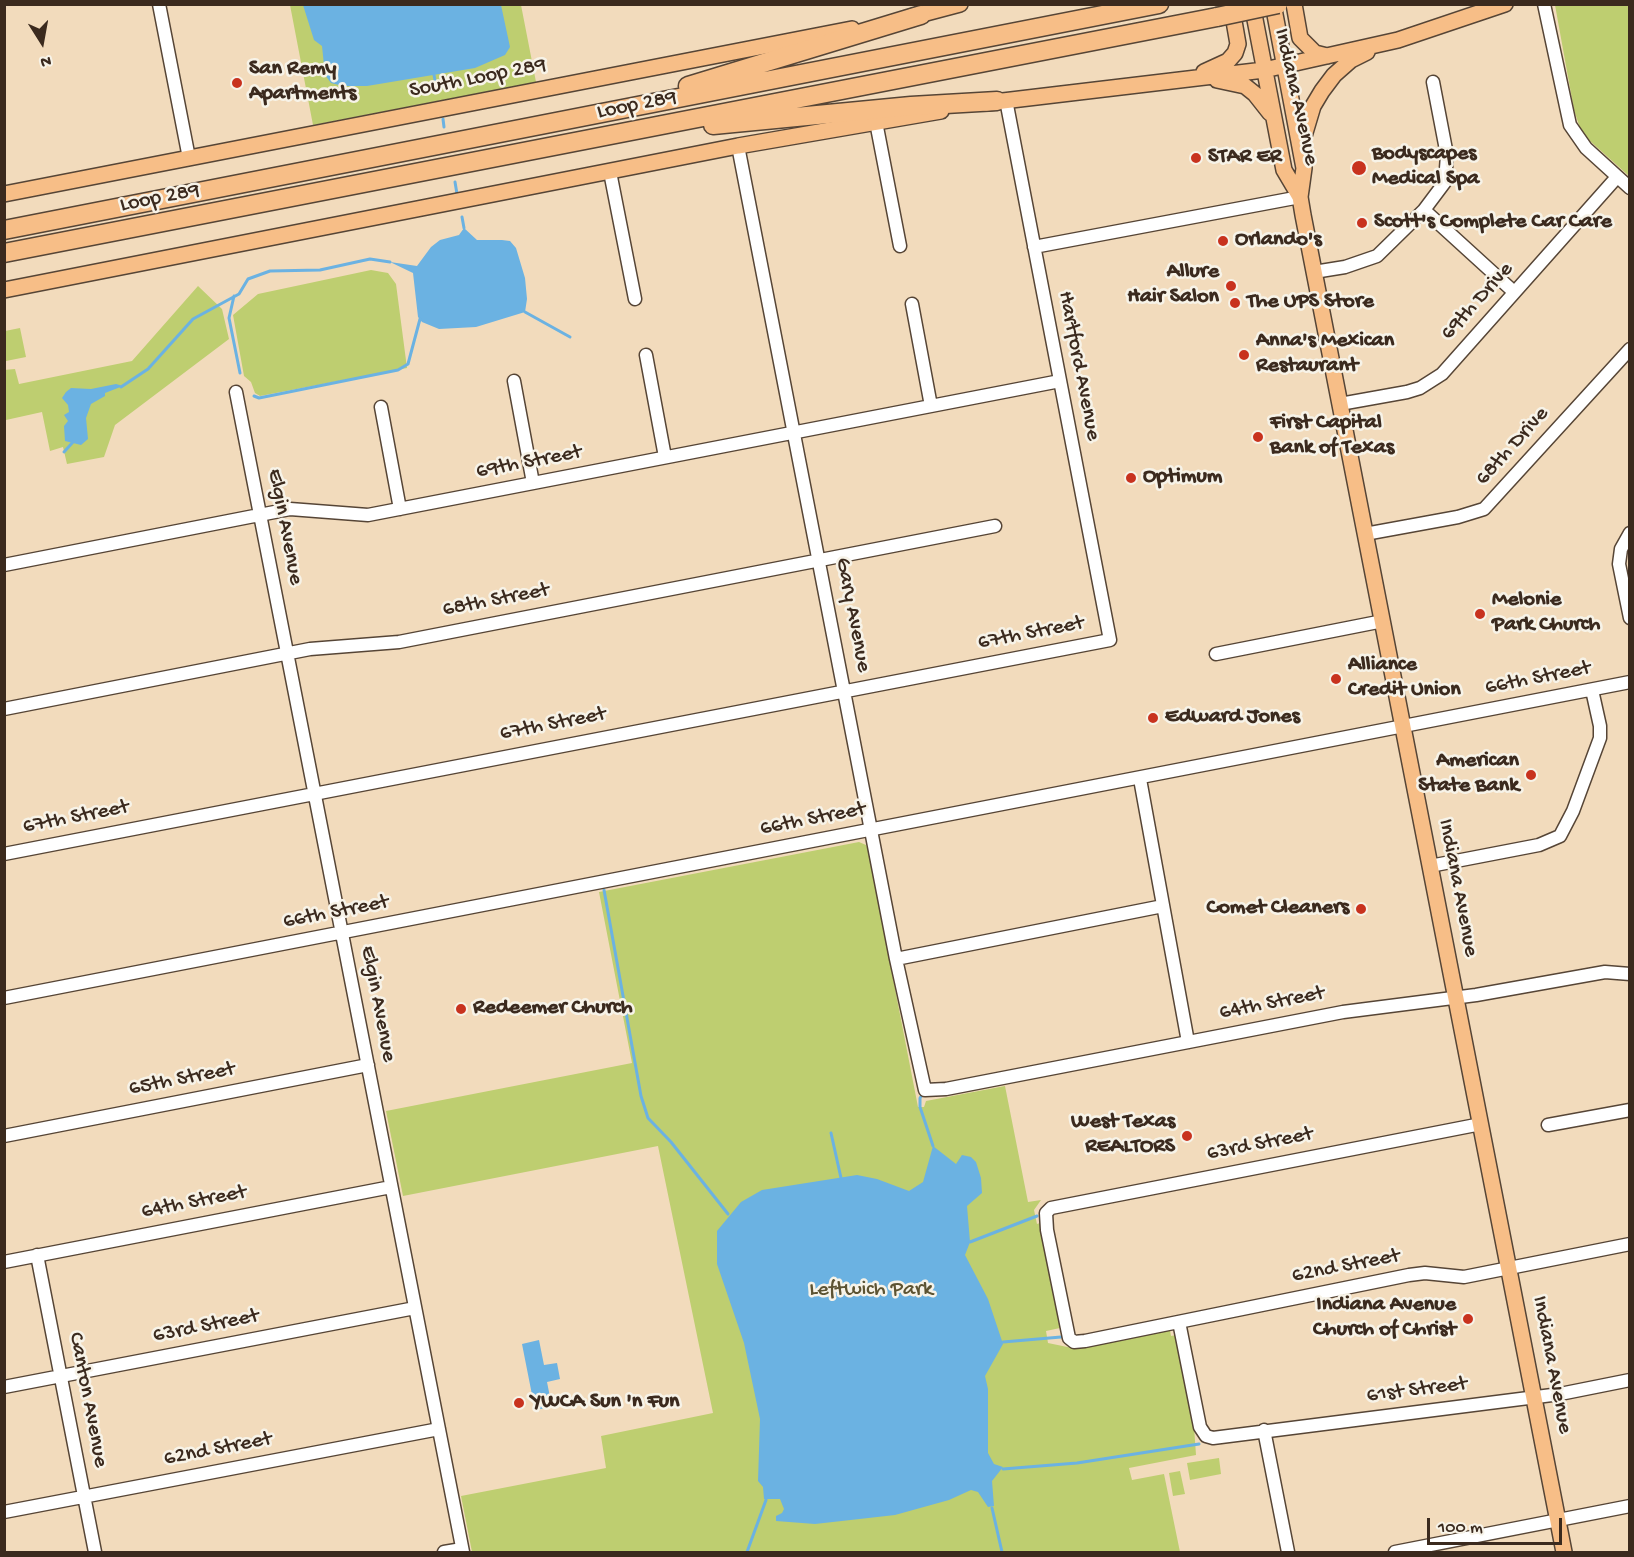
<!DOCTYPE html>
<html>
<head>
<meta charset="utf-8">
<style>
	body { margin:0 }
	#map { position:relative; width:1634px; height:1557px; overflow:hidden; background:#f2dbbc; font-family:"Gochi Hand",sans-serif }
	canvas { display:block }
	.frame { position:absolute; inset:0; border:6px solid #3b2a1e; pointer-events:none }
	.north { position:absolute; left:12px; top:12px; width:60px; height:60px; -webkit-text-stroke:4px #f7f3e8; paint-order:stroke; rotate:169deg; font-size:16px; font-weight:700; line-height:24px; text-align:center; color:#3b2a1e }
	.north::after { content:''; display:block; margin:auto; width:21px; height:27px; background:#3b2a1e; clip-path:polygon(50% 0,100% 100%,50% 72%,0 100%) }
	.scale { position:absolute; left:1427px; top:1518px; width:135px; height:27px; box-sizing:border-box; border:3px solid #3b2a1e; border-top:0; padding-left:8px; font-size:18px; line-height:21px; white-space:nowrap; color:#3b2a1e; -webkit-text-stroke:4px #f7f3e8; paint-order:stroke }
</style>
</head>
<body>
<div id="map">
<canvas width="1634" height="1557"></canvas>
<div class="frame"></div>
<div class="north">N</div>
<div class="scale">100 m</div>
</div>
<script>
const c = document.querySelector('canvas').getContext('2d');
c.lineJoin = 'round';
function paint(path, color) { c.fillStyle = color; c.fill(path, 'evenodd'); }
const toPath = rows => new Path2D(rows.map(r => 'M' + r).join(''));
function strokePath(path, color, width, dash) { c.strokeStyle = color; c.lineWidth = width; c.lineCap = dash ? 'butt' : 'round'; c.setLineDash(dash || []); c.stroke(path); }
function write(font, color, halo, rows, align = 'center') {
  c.font = font + ' "Gochi Hand",sans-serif'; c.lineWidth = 5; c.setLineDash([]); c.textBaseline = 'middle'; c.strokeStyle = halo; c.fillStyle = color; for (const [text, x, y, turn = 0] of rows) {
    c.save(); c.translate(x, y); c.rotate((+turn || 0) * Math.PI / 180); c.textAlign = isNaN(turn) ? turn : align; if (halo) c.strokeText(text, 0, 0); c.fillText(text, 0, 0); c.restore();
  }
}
paint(toPath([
	[290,5,521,5,536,82,313,125],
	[1555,5,1629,5,1629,176,1590,141,1580,128,1574,110],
	[371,270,388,273,396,284,407,368,260,396,255,393,251,382,244,376,233,315,258,294],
	[198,286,222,309,229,339,115,425,104,457,67,464,63,447,50,451,42,412,6,420,4,370,15,369,19,384,132,361],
	[20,328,26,357,6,361,5,331],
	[859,842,866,845,868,850,918,1107,924,1107,926,1101,1005,1086,1028,1202,1041,1200,1034,1210,1037,1224,1040,1223,1060,1328,1046,1331,1048,1343,1077,1349,1167,1330,1170,1330,1171,1336,1176,1335,1194,1426,1196,1455,1129,1468,1132,1480,1164,1474,1180,1552,472,1552,461,1496,606,1468,601,1436,713,1413,658,1146,403,1196,386,1111,632,1063,599,892],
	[1219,1458,1221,1474,1190,1480,1187,1463],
	[1180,1471,1185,1494,1173,1496,1169,1473]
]), '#bece70');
paint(toPath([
	[303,5,501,5,510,47,505,55,475,68,367,86,343,86,331,83,325,75,322,46,314,40],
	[464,228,477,240,502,240,510,241,516,248,525,278,527,299,525,312,476,327,439,329,422,322,418,317,413,273,390,262,417,266,431,247,440,240,459,235],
	[116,384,123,386,105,393,105,396,91,404,86,418,88,439,81,445,65,441,64,426,68,421,64,415,69,412,68,405,62,398,66,392,71,388,91,389],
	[933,1146,956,1164,962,1155,971,1157,976,1162,981,1178,982,1193,967,1206,970,1242,965,1255,988,1299,1003,1344,985,1376,988,1389,988,1453,994,1464,1003,1467,992,1481,994,1506,988,1507,978,1492,971,1490,949,1500,895,1515,815,1524,776,1521,776,1516,782,1513,784,1509,780,1499,764,1499,763,1487,758,1481,760,1419,744,1343,717,1264,717,1231,741,1202,762,1190,857,1175,877,1179,909,1191,923,1182],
	[539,1340,544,1365,557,1363,560,1379,547,1382,552,1407,535,1410,522,1344]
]), '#6bb2e2');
strokePath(toPath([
	[434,75,435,80],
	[443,119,444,127],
	[455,182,457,194],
	[462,217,464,228],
	[234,296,229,318,240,373],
	[525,312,570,337],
	[121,387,148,369,193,319,239,294,248,279,270,271,320,270,370,259,390,262],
	[254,396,259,398,398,370,408,364,420,319],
	[64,452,73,442],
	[604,890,641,1096,648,1118,671,1142,728,1214],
	[924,1092,920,1098,920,1107,933,1146],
	[831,1133,841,1178],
	[970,1242,1037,1216],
	[1003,1342,1061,1337],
	[1003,1469,1077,1463,1199,1444],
	[992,1508,1002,1552],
	[747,1552,766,1500]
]), '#6bb2e2', 3);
const minor = toPath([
	[159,4,189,158],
	[1544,4,1570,125,1586,148,1630,188],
	[876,122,900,246],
	[738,146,896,959,925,1090,946,1089,1343,1012,1476,995,1605,972,1630,974],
	[610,172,635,299],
	[1424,210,1514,292],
	[1034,247,1300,197],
	[1314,272,1345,267,1377,256,1424,210,1445,182,1447,155,1433,82],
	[912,304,931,406],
	[646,355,665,457],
	[514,381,533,483],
	[236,392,463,1552],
	[1340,404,1407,392,1420,388,1442,374,1617,177],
	[381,407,400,509],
	[1630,533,1621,549,1619,564,1630,618],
	[1365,534,1458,517,1484,509,1630,349],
	[4,565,290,509,368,515,1060,381],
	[1216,654,1383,621],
	[4,709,310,649,399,642,995,526],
	[1140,779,1188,1042],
	[4,854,1110,640,1006,100],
	[1430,866,1539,845,1560,836,1573,811,1600,738,1600,726,1592,690],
	[896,959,1163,906],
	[4,998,1630,682],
	[1481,1124,1051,1208,1046,1213,1047,1230,1069,1338,1074,1342,1085,1341,1409,1275,1425,1273,1464,1277,1630,1244],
	[1548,1125,1630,1110],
	[4,1136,368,1065],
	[37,1255,95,1552],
	[4,1262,391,1187],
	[1179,1322,1200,1427,1206,1436,1213,1438,1560,1394,1630,1380],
	[4,1387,415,1308],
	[1264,1430,1288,1552],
	[4,1512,439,1429],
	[444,1552,462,1549],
	[1395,1552,1630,1506]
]);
const major = toPath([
	[1252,4,1284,170,1300,197],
	[1273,4,1304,168,1300,197,1303,215,1564,1552],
	[1294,4,1300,38,1315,53,1327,56],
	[911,17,960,4],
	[1204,72,1228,61,1235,53,1238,44,1231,4],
	[1217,80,1245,86,1255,94,1270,113],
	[986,103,1264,70,1398,40,1505,4],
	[1301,146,1313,106,1322,91,1334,75,1351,60,1367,52],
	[4,194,852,29],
	[4,290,738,146,941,111]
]);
const highway = toPath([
	[688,86,921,15],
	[713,125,911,106,997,101],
	[4,230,1159,4],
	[4,253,1217,17]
]);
strokePath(minor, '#564536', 15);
strokePath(major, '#564536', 18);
strokePath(highway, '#564536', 21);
strokePath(minor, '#fff', 12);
strokePath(major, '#f7be87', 15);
strokePath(highway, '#f7be87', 18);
const highwayBridge = toPath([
	[1217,17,1278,4]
]);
strokePath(highwayBridge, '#564536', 21, []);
strokePath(highwayBridge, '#f7be87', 18);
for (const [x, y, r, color] of [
	[237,83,6,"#c8321e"],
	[1196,158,6,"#c8321e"],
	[1359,168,8,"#c8321e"],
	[1362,223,6,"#c8321e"],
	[1223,241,6,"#c8321e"],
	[1231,286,6,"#c8321e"],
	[1235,303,6,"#c8321e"],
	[1244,355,6,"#c8321e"],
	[1258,437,6,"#c8321e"],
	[1131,478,6,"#c8321e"],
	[1480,614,6,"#c8321e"],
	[1336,679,6,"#c8321e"],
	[1153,718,6,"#c8321e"],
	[1531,775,6,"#c8321e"],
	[1361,909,6,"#c8321e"],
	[461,1009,6,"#c8321e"],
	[1187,1136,6,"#c8321e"],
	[1468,1319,6,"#c8321e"],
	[519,1403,6,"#c8321e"]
]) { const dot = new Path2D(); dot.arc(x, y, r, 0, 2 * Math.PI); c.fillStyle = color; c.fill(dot); strokePath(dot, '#f7f3e8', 2); }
write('bold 22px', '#3b2a1e', '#f7f3e8', [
	["San Remy",249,70],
	["Apartments",249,95],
	["Bodyscapes",1372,155],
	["Medical Spa",1372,180],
	["STAR ER",1208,158],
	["Scott's Complete Car Care",1374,223],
	["Orlando's",1235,241],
	["Allure",1219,273,"right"],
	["Hair Salon",1219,298,"right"],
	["The UPS Store",1247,303],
	["Anna's Mexican",1256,342],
	["Restaurant",1256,367],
	["First Capital",1270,424],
	["Bank of Texas",1270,449],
	["Optimum",1143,478],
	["Melonie",1492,601],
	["Park Church",1492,626],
	["Alliance",1348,666],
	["Credit Union",1348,691],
	["Edward Jones",1165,718],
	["American",1519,762,"right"],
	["State Bank",1519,787,"right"],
	["Comet Cleaners",1349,909,"right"],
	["Redeemer Church",473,1009],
	["West Texas",1175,1123,"right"],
	["REALTORS",1175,1148,"right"],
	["Indiana Avenue",1456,1306,"right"],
	["Church of Christ",1456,1331,"right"],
	["YWCA Sun 'n Fun",531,1403]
], 'left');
write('22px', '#3b2a1e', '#f7f3e8', [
	["South Loop 289",478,79,-11],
	["Indiana Avenue",1295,97,77],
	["Loop 289",637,106,-11],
	["Loop 289",160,199,-11],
	["69th Drive",1478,302,-48],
	["Hartford Avenue",1078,366,79],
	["68th Drive",1513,447,-48],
	["69th Street",529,463,-11],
	["Elgin Avenue",284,527,79],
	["68th Street",496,601,-11],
	["Gary Avenue",852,615,79],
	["67th Street",1031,634,-11],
	["66th Street",1538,679,-11],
	["67th Street",553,725,-11],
	["67th Street",76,818,-11],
	["66th Street",813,820,-11],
	["Indiana Avenue",1457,888,79],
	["66th Street",336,913,-11],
	["Elgin Avenue",377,1004,79],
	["64th Street",1272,1004,-11],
	["65th Street",182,1080,-11],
	["63rd Street",1260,1145,-11],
	["64th Street",194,1203,-11],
	["62nd Street",1346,1267,-11],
	["63rd Street",206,1327,-11],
	["Indiana Avenue",1551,1365,79],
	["61st Street",1417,1391,-7],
	["Canton Avenue",87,1400,79],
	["62nd Street",218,1450,-11]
]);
write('22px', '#5c5332', '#f7f3e8', [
	["Leftwich Park",871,1291]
]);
</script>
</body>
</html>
